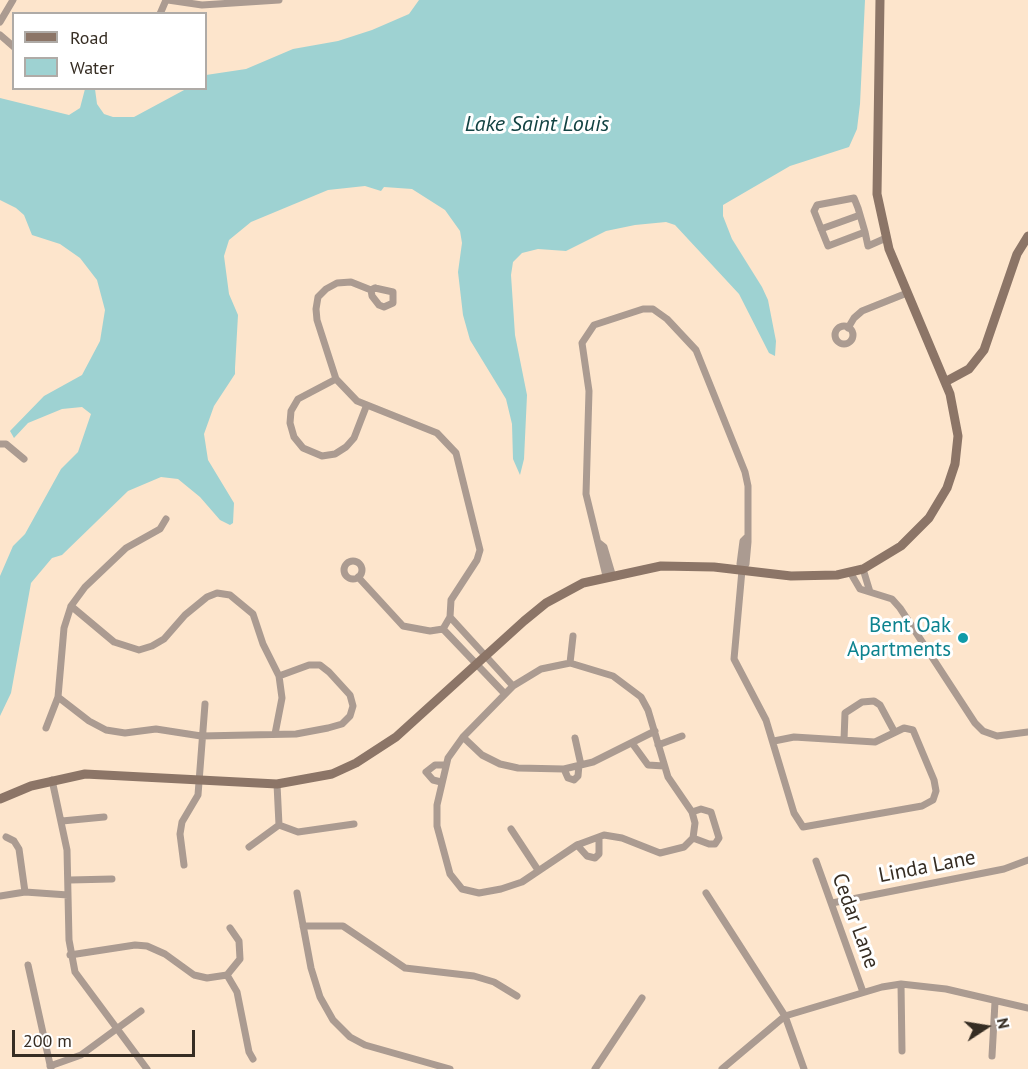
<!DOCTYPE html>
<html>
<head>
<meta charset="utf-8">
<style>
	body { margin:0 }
	#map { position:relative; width:1028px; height:1069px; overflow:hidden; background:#fde5cc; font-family:"PT Sans",sans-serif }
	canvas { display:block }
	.legend { position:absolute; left:12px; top:12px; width:195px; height:78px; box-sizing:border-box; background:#fff; border:2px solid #afaba7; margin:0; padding:8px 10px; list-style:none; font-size:18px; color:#362d23 }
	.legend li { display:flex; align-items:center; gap:12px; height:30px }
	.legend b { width:30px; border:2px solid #afaba7 }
	.north { position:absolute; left:956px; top:997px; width:60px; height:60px; -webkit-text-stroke:4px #fff; paint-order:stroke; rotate:78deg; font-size:16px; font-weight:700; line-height:24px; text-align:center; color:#362d23 }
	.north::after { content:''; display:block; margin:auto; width:21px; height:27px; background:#362d23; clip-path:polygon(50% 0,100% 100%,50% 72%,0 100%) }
	.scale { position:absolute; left:12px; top:1030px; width:183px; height:27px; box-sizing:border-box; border:3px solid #362d23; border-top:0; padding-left:8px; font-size:18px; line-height:21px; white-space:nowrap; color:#362d23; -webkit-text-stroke:4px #fff; paint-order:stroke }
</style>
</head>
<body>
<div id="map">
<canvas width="1028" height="1069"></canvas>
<ul class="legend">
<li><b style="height:8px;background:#8c7567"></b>Road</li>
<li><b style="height:16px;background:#9ed2d2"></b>Water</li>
</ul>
<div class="north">N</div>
<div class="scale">200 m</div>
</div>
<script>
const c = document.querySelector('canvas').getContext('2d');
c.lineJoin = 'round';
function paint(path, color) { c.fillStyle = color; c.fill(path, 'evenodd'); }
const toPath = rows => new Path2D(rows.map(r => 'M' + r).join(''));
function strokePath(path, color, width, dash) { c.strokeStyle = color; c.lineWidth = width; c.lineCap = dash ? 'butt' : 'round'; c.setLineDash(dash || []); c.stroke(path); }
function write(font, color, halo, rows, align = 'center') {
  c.font = font + ' "PT Sans",sans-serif'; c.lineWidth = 6; c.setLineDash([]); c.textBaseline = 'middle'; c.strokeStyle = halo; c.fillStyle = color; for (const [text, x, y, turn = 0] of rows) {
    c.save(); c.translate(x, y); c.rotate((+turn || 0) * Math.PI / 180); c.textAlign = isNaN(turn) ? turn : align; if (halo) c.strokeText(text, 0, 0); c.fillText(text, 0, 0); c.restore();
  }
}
paint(toPath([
	[419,0,865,0,860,104,857,129,849,147,790,166,723,205,723,216,732,239,762,287,768,300,776,341,775,356,769,353,739,294,675,225,666,222,635,225,606,231,566,251,538,249,522,253,513,262,511,275,515,335,527,395,524,459,520,475,513,459,512,424,506,399,470,340,463,315,458,272,462,243,460,231,445,210,412,189,384,187,381,191,365,186,328,190,251,222,229,240,224,256,229,294,238,315,235,368,235,374,214,406,204,434,208,460,234,503,233,523,230,525,220,520,200,497,178,479,161,477,128,491,62,555,52,558,31,583,11,693,0,716,0,576,13,546,25,534,61,469,78,452,91,414,82,407,62,409,28,423,14,438,10,431,44,396,82,375,100,341,105,310,97,280,80,258,60,244,32,235,24,215,16,208,0,200,0,98,69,115,80,108,85,89,95,89,97,104,104,114,113,117,134,117,186,89,206,88,206,75,246,69,293,49,338,41,372,30,409,14]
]), '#9ed2d2');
strokePath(toPath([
	[168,0,202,5,279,0],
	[160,14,166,0],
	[0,22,13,0],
	[0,35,14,47],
	[821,229,860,215],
	[865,232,828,246,814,211,817,205,854,198,858,208,865,232,868,246,886,238],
	[375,288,393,292,393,303,384,307,379,305,372,296,371,290,375,288],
	[371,290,351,282,337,283,326,289,318,297,316,309,317,320,336,379,357,401,437,433,456,453,480,550,477,560,451,600,450,617,513,686],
	'835 335a9 9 0 1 1 18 0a9 9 0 1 1-18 0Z',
	[848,328,854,318,862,311,907,293],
	[336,379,298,399,291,411,290,423,294,437,303,448,322,456,335,454,346,447,354,438,366,407],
	[0,444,6,444,24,459],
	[746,538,743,541,740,564,742,570,734,659,766,720,794,813,803,827,922,806,933,800,936,791,934,780,913,730,904,728,875,742,794,737,774,741],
	[599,543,604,547,612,574],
	'344 570a9 9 0 1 1 18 0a9 9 0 1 1-18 0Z',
	[863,569,870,592],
	[850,572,860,589,892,599,900,608,975,723,983,731,997,736,1028,732],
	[606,576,586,494,589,391,582,343,594,325,643,309,653,309,667,319,696,350,745,472,748,486,748,542,746,564,742,570],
	[358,577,403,626,430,631,443,629,450,617],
	[71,606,114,642,139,650,152,646,164,639,185,615,207,597,217,593,230,595,253,614,263,644,279,676],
	[443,629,505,694],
	[570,663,573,636],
	[58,697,89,721,106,730,125,733,156,729,201,736,296,734,328,728,342,724,350,716,353,706,350,695,329,672,320,665,309,665,279,676,282,698,275,734],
	[46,728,58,697,64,628,71,606,85,587,126,548,160,529,166,519],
	[463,737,482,755,500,764,518,768,564,769,593,762,655,731],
	[575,738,581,765],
	[844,740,845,713,862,702,874,701,880,705,894,731],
	[632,743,648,765,664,766],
	[658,745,682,736],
	[564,769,568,778,574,780,578,776,579,765],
	[52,780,67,850,69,940,75,972,147,1069],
	[441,782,433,780,426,772,435,765,446,765],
	[277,784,279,825],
	[692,812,701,809,711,812,719,838,715,844,709,844,693,838,684,847,660,853,622,838,604,835,577,845,522,882,501,889,479,893,462,889,450,874,437,826,437,805,448,758,463,737,513,686,541,669,570,663,613,676,641,697,648,710,668,777,692,812,695,823,693,838],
	[62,821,104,817],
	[279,825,298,832,354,824],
	[511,829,538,870],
	[6,837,14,841,19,849,25,892],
	[577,845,587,856,595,858,599,854,599,837],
	[249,847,279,825],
	[816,861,863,992],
	[184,865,180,834,182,822,198,795,205,704],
	[70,880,112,879],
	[297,893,311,968,320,997,333,1020,350,1037,365,1045,450,1069],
	[706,893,785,1016,804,1069],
	[0,896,25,892,68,895],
	[832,903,1004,869,1028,860],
	[303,926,343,926,405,968,474,976,494,982,517,996],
	[70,955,135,945,147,946,165,954,194,975,207,978,227,975,240,959,239,941,230,928],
	[28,965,51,1069],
	[227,975,237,992,249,1052,253,1059],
	[901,984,902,1051],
	[992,1056,995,1002],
	[50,1066,81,1055,141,1011],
	[595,1069,642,998],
	[722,1069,785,1016,882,987,901,984,946,989,1028,1008]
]), '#ab9b91', 7);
strokePath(toPath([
	[945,382,969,369,984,350,1017,254,1028,236],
	[0,799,31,786,85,774,277,784,332,774,356,763,396,737,524,621,546,603,583,583,661,566,714,567,791,576,837,575,863,569,901,546,929,518,947,488,955,464,958,436,950,394,889,249,877,194,880,0]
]), '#8c7567', 9);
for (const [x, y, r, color] of [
	[963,638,6,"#0f9aa8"]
]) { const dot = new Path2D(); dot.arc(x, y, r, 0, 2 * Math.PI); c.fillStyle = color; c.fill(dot); strokePath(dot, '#fff', 2); }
write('21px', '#0d838f', '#fff', [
	["Bent Oak",951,626],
	["Apartments",951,650]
], 'right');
write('21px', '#362d23', '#fff', [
	["Linda Lane",927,867,-11],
	["Cedar Lane",855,921,70]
]);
write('italic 22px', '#134343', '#fff', [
	["Lake Saint Louis",537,125]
]);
</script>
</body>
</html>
